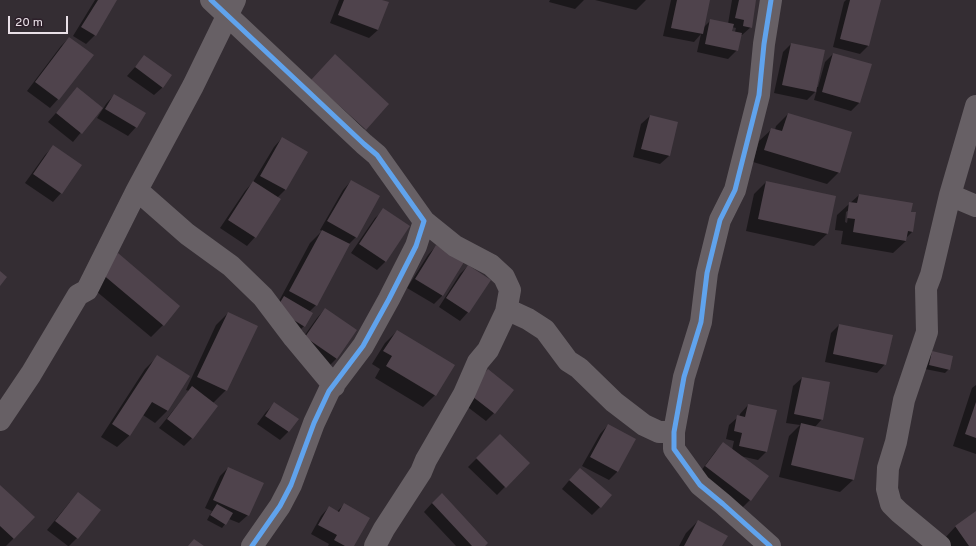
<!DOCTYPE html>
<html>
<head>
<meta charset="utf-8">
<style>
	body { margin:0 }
	#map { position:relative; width:976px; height:546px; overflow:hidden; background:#342d33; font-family:Overpass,sans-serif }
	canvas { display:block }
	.scale { position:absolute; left:8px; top:16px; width:60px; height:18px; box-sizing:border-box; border:2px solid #eae1e8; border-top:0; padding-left:5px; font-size:12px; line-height:14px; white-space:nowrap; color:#eae1e8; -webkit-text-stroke:3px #2d202a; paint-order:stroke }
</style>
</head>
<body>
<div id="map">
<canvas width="976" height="546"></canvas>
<div class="scale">20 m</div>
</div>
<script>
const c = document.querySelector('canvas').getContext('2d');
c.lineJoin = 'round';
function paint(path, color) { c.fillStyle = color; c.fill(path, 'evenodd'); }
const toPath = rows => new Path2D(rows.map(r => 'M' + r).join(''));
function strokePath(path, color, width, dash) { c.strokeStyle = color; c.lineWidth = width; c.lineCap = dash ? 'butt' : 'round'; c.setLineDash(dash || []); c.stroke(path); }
paint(toPath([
	[95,0,116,0,95,35,86,44,73,36],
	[339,0,380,0,378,30,369,38,330,23],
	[550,0,584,0,575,9,549,2],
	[595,0,646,0,636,10],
	[671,0,709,0,703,28,711,20,728,24,732,0,755,0,751,27,742,35,740,35,737,50,728,59,697,52,701,34,694,42,663,36],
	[732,27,736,28,735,32,731,32],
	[846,0,880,0,868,46,860,54,833,47,844,2],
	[69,38,92,55,58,99,50,108,27,91,61,46],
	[791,44,816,87,818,87,825,62,833,54,860,102,851,111,814,100,817,90,807,100,774,93,783,52],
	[144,57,163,87,154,95,127,76],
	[77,89,101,108,73,142,48,122],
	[300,93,388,104,353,141],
	[114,95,136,127,128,136,97,118,106,104],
	[788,114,839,172,827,184,753,162,759,141,772,129,775,130,776,126],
	[650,116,669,156,660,164,633,157,641,124],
	[282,138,306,152,285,190,277,198,280,200,255,237,247,246,220,228,245,191,253,182,274,147],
	[53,147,81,165,61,193,53,202,25,183,45,155],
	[351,181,356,237,348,245,316,305,309,312,304,326,296,334,278,303,310,243,322,231,320,230,343,190],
	[766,182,835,197,827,234,814,246,746,231,754,194],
	[859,195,910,212,912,232,906,238,906,241,893,253,841,244,843,231,835,230,837,215],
	[849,210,847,223,845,222,846,212],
	[384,210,409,227,385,262,377,270,351,253,375,218],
	[436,246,463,262,442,296,434,304,407,288,428,255],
	[468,266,468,312,460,321,439,307,460,274],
	[106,267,163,325,151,337,90,286],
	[325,309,337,358,328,367,297,346,317,318],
	[228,313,226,390,213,403,192,438,184,446,159,428,189,391,186,390,216,325],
	[839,325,885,364,877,373,825,362,831,333],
	[397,331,435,395,423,407,375,378,380,369,372,364,385,343],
	[933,352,949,369,945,373,925,369,929,356],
	[158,356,189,376,167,411,155,423,143,415,130,435,117,447,101,437,145,369],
	[479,378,494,413,486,421,461,402],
	[802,378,822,419,815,427,853,480,840,492,779,477,789,436,800,425,786,423,793,386],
	[976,385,976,454,953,446,972,388],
	[275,403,297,419,288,432,280,440,257,424,266,412],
	[748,405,766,452,758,460,740,456,750,500,742,508,698,475,715,452,723,444,732,450,734,441,726,439,729,425,738,417,739,417,740,414],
	[608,425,635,440,617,472,609,480,582,466,600,434],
	[500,435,528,463,497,495,468,467],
	[228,468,248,515,239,523,229,519,222,528,207,520,212,511,205,508,220,476],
	[572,477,600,507,592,515,562,489],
	[0,487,14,538,6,546,0,546],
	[70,502,100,511,77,538,69,546,68,546,47,530],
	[432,503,484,546,456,546,424,512],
	[344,504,353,546,328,546,329,544,311,534,321,516,329,507,337,512],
	[976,513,976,546,949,546,944,539,956,526],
	[698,521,721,546,679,546,686,533]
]), '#0007');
paint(toPath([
	[98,0,117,0,96,36,81,27],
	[344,0,382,0,389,2,378,30,338,15],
	[677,0,710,0,703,34,671,28],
	[739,0,756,0,752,28,743,26,744,20,735,18],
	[850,0,881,0,869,46,840,39],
	[710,19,734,24,732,31,742,33,738,51,705,44],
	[69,37,94,55,59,100,35,82],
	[791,43,825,50,816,92,782,85],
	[833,53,872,64,860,103,822,92],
	[335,54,389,104,366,130,311,80],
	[144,55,172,75,163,88,135,67],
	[77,87,103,108,82,134,56,113],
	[114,94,146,113,137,128,105,109],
	[788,113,852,132,840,173,764,150,771,128,782,131],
	[650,115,678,122,670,156,641,149],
	[282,137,308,152,286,190,260,176],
	[53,145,82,165,62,194,33,174],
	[351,180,380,196,357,238,327,221],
	[253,181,281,199,256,238,228,220],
	[766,181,836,196,828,234,758,219],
	[859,194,913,203,911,212,916,212,913,232,908,231,906,241,853,232,855,219,847,218,849,202,857,203],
	[383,208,410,226,386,262,359,244],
	[322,230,350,244,317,306,289,291],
	[436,245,464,262,443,296,415,279],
	[118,253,180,306,164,326,101,273],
	[468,265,491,280,469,313,446,298],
	[0,271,7,277,0,286],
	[284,296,313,313,305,327,276,309],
	[325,308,357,330,337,359,305,337],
	[228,312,258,326,227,391,197,377],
	[839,324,893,335,886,365,833,354],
	[397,330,455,365,436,396,386,366,392,356,383,351],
	[932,351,953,356,950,370,929,365],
	[157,355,190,376,168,411,152,402,130,436,112,424],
	[488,369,514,390,495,414,468,393],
	[802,377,830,382,823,420,794,414],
	[192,386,218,406,193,439,167,419],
	[274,402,299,419,289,432,265,416],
	[976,402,976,438,965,434],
	[748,404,777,410,767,452,739,446,742,433,734,431,737,415,745,417],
	[801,423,864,438,854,480,791,465],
	[608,424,636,439,618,472,590,457],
	[500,434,530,463,506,488,476,458],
	[723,442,769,476,751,501,705,466],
	[228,467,264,483,249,516,213,500],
	[580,468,612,495,601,508,569,480],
	[0,485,35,517,14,539,0,526],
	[78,492,101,510,78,539,55,521],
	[442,493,488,543,485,546,472,546,432,503],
	[344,503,370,518,354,546,345,546,334,540,337,535,318,525,329,506,339,512],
	[217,504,233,513,226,525,210,515],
	[976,511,976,546,969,546,955,526],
	[698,520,728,536,722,546,684,546],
	[194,539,204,546,188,546]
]), '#4f434c');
strokePath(toPath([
	[211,0,364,144,377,155,424,221,416,246,389,299,363,346,329,391,314,423,291,485,280,506,252,546],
	[137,190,187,234,231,266,263,297,294,338,334,386],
	[950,195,976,206],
	[506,312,515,313,528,319,545,330,568,361,579,368,614,402,644,425,659,432,674,432],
	[0,420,31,374,78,295,87,290,137,190,193,86,235,0],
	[375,546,384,529,421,472,426,460,464,394,478,362,488,350,506,312,510,290,504,277,491,265,455,246,424,221],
	[770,546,723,504,700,485,674,449,674,432,684,377,701,322,707,273,720,220,735,190,759,95,764,44,771,0],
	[940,546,899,512,891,504,887,489,888,468,896,442,904,400,927,332,926,288,931,275,950,195,976,106]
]), '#676065', 22);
strokePath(toPath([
	[211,0,364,144,377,155,424,221,416,246,389,299,363,346,329,391,314,423,291,485,280,506,252,546],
	[770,546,723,504,700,485,674,449,674,432,684,377,701,322,707,273,720,220,735,190,759,95,764,44,771,0]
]), '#60a3ed', 5);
</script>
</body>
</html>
